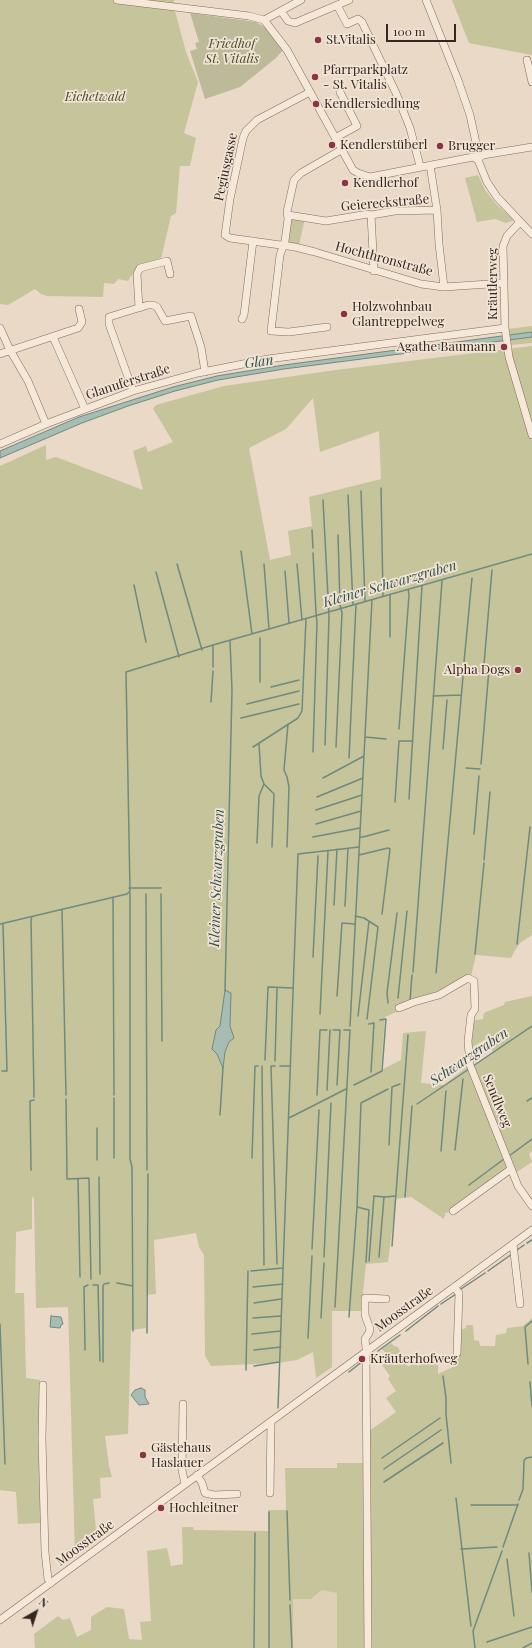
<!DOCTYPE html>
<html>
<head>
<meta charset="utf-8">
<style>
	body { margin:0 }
	#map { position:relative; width:532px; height:1648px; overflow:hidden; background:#e9d9c6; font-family:"Playfair Display",serif }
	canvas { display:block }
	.north { position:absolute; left:16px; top:1592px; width:40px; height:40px; -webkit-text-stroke:3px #f1e4d5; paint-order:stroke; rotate:39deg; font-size:11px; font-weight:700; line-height:16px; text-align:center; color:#342620 }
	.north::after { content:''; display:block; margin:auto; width:14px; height:18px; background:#342620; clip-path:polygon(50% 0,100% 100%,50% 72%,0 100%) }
	.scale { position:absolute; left:386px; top:24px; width:70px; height:18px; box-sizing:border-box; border:2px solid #342620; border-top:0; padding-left:5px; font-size:12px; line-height:14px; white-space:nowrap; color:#342620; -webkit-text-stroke:3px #f1e4d5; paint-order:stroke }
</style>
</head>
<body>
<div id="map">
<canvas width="532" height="1648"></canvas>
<div class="north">N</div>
<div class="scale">100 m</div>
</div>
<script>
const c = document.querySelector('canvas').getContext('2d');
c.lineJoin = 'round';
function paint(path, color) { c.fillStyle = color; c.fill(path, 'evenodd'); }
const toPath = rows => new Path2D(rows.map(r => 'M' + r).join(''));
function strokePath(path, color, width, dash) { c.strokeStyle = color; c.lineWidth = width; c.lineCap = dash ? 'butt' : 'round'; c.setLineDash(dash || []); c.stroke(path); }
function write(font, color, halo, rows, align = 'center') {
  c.font = font + ' "Playfair Display",serif'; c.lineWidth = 3.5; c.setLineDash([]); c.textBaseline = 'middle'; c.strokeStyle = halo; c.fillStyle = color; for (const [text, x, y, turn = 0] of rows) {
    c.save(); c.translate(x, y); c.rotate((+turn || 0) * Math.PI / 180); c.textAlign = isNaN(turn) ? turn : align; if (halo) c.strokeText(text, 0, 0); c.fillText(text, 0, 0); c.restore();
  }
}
paint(toPath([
	[322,1590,337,1592,337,1648,293,1648,293,1599,311,1599]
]), '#ded0b4');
paint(toPath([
	[0,0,174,0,175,11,186,52,198,82,184,133,196,138,190,166,180,166,176,213,171,216,161,259,131,276,128,281,118,279,114,284,104,283,103,297,47,296,41,294,35,289,8,305,0,304],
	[452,0,532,0,532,55,469,43],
	[478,175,485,190,497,205,514,220,506,223,495,219,477,222,465,178],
	[292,217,305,218,299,245,289,242,287,238],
	[532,326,532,332,508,336,508,329],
	[532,337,532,343,510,345,509,340],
	[532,346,532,935,520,943,515,950,511,958,476,955,471,976,463,981,385,1017,381,1070,401,1060,403,1033,426,1031,421,1083,444,1085,468,1066,473,1066,493,1052,486,1039,469,1049,471,1021,483,1019,484,1013,486,1012,504,1005,505,1002,532,996,532,1151,529,1154,532,1162,514,1174,513,1167,452,1210,447,1213,446,1212,444,1219,411,1197,396,1199,388,1262,366,1264,361,1311,332,1311,332,1367,316,1378,313,1352,297,1360,277,1363,211,1366,205,1356,204,1255,199,1247,196,1233,154,1240,156,1294,146,1295,146,1328,131,1330,128,1434,105,1436,109,1466,112,1477,100,1478,101,1498,93,1499,97,1540,75,1555,68,1307,36,1308,34,1199,32,1196,32,1229,16,1232,15,1293,24,1293,26,1378,40,1380,43,1523,18,1524,16,1492,0,1490,0,466,46,445,46,460,56,457,143,490,133,451,146,446,148,452,173,442,155,412,153,409,156,405,224,386,336,370],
	[313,398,320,452,379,431,381,479,309,497,312,526,288,531,291,555,270,560,249,448,286,429],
	[532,1318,532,1648,337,1648,337,1593,322,1590,311,1599,293,1599,293,1648,35,1648,34,1634,58,1616,63,1620,70,1618,77,1637,91,1630,91,1617,107,1607,124,1609,129,1639,142,1640,140,1622,151,1621,147,1551,167,1548,171,1566,183,1564,182,1527,193,1527,194,1530,268,1531,268,1510,286,1510,285,1468,337,1468,337,1463,369,1463,369,1431,396,1412,386,1398,396,1391,388,1379,390,1376,382,1365,390,1359,382,1349,391,1343,394,1346,398,1347,408,1367,415,1362,418,1366,430,1358,438,1358,438,1374,455,1366,456,1358,458,1358,460,1330,466,1328,466,1325,473,1325,474,1340,479,1341,480,1346,495,1346,496,1335,506,1333,507,1328,523,1326]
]), '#c6c49b');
paint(toPath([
	[190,13,256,22,266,28,283,50,276,58,240,87,205,99,190,51,197,49,195,43,199,42]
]), '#bcba99');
const water = toPath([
	[532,332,532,337,284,369,218,380,175,391,128,406,82,423,0,458,0,451,79,417,173,387,217,376,284,365,532,332],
	[225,990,231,993,230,1026,234,1038,229,1042,225,1052,223,1068,217,1054,212,1049,216,1030,220,1026,225,990],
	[51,1316,61,1317,63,1324,61,1325,60,1328,50,1327,51,1316],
	[141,1388,145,1390,145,1397,149,1404,139,1405,131,1395,135,1390,141,1388]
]);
paint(water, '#a7bdb3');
strokePath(water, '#6f8a7f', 1);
strokePath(toPath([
	[381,488,383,596],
	[361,491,365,601],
	[348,495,353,605],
	[323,500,329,617,325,745],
	[312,530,313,548],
	[241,551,252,634],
	[313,553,316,613,317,622,313,752],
	[177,564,202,650],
	[264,564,269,629],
	[297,564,302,620],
	[285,571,289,623],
	[156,572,179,657],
	[134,585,146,642],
	[390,637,390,595],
	[260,638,260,682],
	[464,662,472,578],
	[484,664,492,570],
	[213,667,213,645],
	[271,687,299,680],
	[433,696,461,695],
	[211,702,213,671],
	[247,704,299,691],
	[241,718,299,704],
	[399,729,409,595,408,589],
	[365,737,386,739],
	[259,744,261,776,264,784,274,794,272,847],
	[253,747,298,718,302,711,306,619],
	[336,747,342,613,340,605,338,535],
	[443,749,447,700],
	[349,758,356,604],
	[481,764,489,669],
	[466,768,480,769],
	[323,778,364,756],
	[317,797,363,778],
	[409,799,422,586],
	[395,802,399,741,413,741],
	[316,810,362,795],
	[316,824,361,811],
	[474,834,479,776],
	[313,837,360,828],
	[360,837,363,837,389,830],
	[257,843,259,796,264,784],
	[287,847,289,787,287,777,284,770,288,724],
	[359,855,388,848,390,849,382,914],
	[484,860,490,792],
	[129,888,161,888],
	[130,893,130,1159,132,1167,133,1331],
	[146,894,147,1170],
	[161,894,162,1041],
	[113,897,114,1095],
	[334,905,337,849],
	[345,906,348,848],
	[62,909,66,1095],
	[355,916,364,918,378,927,367,1019],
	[32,917,31,920,34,1097],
	[0,924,127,894,130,891,126,672,213,645,532,554],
	[517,944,530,827],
	[475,954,484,863],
	[313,957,318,856],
	[413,972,442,581],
	[436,973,464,666],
	[225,991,232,690,230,641],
	[337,996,342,923,354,924],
	[398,998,407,911],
	[410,1001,412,975],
	[388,1003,387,993,397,913],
	[320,1014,328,851],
	[358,1016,369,921],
	[369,1024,374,1023,371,1072],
	[350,1026,372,600],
	[333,1030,340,1030,337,1085],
	[265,1060,268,987,293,988],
	[275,1061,277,988],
	[262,1066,264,1265],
	[275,1066,271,1066,277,1264],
	[280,1066,289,1066],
	[473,1066,532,1026],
	[2,1071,7,1071,3,924],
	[354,1085,382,1071,386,1019,380,1020],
	[327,1090,330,1030],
	[317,1095,320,1030,327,1030],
	[114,1098,114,1158],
	[66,1099,67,1179,89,1178,91,1279],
	[527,1101,532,1098],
	[417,1104,469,1069],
	[220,1115,223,1067],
	[289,1118,346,1089],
	[389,1145,392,1087,400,1084],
	[455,1150,463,1079],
	[441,1151,446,1091],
	[509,1156,532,1139],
	[252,1158,255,1066,258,1066],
	[97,1160,97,1128],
	[31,1170,30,1101,34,1100],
	[99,1177,100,1274],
	[78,1179,80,1277],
	[469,1185,504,1159],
	[405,1197,412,1106],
	[357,1207,369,1210,366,1262],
	[527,1243,532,1240],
	[392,1246,408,1035],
	[312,1249,319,1110],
	[517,1250,524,1245],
	[324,1257,331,1103],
	[379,1257,384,1197,396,1196],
	[369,1261,374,1196,384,1197],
	[251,1271,283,1268],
	[488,1271,512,1254],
	[117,1283,133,1286],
	[93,1285,98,1285,100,1361],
	[253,1287,283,1284],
	[461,1289,485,1273],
	[254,1303,281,1299],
	[441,1304,456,1294],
	[335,1307,350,1030,344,1030],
	[349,1317,357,1207,361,1103,388,1089],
	[253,1318,281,1316],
	[321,1318,324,1263],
	[0,1324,5,1464],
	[406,1331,438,1306],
	[147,1333,148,1174],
	[252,1334,281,1331],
	[308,1338,312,1256],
	[85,1350,84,1287,88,1285],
	[254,1350,281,1347],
	[378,1351,400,1335],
	[369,1358,373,1355],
	[103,1362,103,1286,104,1284,109,1283],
	[528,1364,525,1327,532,1321],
	[254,1366,279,1362],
	[246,1370,248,1271],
	[349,1372,363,1361],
	[443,1376,446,1398,446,1414,451,1463],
	[530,1382,532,1406],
	[278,1408,298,854,359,847],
	[382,1458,440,1418],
	[384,1469,441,1430],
	[384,1482,443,1443],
	[456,1498,471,1626],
	[519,1500,523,1489,524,1461,526,1458,532,1457],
	[471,1505,518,1505],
	[287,1511,290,1600],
	[503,1547,518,1504],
	[461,1549,497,1547],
	[529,1553,532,1592],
	[507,1559,514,1616],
	[290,1605,292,1648],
	[487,1642,532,1627],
	[254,1648,255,1533],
	[269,1648,269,1512],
	[475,1648,473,1631,502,1551],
	[523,1648,532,1643]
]), '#6f8a7f', 1.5);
const minor = toPath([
	[117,0,249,16,264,20,287,50,353,170,358,173,370,177,473,157,478,160,487,182,497,197,532,234],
	[426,0,458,80,470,115,478,152,477,159],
	[337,5,347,24,358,19,362,22,396,93,410,128,420,166],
	[281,11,288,21,295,23,349,0],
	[264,20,301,0],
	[527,60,532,82],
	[310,92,257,120,246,131,243,138,230,199,225,235,230,238,295,247,315,252,421,284,444,287,504,283],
	[335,138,357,126,340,92],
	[477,159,483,155,532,147],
	[430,165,437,210,439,244,444,287],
	[288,215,326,221,368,214,371,215,395,211,437,210],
	[371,215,374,271],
	[520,222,507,236,503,246,505,328,509,357,532,435],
	[139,308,137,274,140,268,167,261,170,274],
	[242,319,244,315,253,241],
	[327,327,289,332,271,331,280,255,285,241,288,219,287,212,294,180,301,173,341,150],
	[0,328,10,350,28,381,46,424],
	[53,337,85,409],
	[0,354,78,328,82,322,79,309],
	[133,391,109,324,109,317,148,305,153,305,157,307,165,321,191,316,201,347,205,372],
	[0,444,46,424,133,391,198,373,268,359,505,328],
	[399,1008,414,1002,439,995,468,978,474,981,475,1009,471,1015,468,1041,470,1065,518,1186,532,1206],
	[453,1211,511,1169],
	[513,1244,520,1304],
	[454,1287,459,1293,457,1353],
	[368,1351,366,1348,365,1339,369,1333,370,1329,365,1315,365,1298,386,1299],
	[366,1352,368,1648],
	[43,1385,42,1439,45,1552,48,1579,51,1583],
	[183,1404,182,1470,185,1484],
	[197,1475,202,1483,205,1493,214,1495,237,1494],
	[270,1493,271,1422],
	[0,1620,532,1230]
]);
strokePath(minor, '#826b5e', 8);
strokePath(minor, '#f5e8d8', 7);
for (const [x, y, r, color] of [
	[318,40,4,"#8a3543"],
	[315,77,4,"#8a3543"],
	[316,104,4,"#8a3543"],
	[332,145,4,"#8a3543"],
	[440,146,4,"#8a3543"],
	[345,183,4,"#8a3543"],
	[344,314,4,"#8a3543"],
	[504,347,4,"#8a3543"],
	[518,670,4,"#8a3543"],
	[362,1359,4,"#8a3543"],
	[143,1455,4,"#8a3543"],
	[161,1508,4,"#8a3543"]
]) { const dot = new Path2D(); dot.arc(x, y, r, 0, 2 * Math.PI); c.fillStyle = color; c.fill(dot); strokePath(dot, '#f1e4d5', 1.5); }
write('13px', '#342620', '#f1e4d5', [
	["St.Vitalis",326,40],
	["Pfarrparkplatz",323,70],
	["- St. Vitalis",323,85],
	["Kendlersiedlung",324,104],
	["Kendlerstüberl",340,145],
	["Brugger",448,146],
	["Kendlerhof",353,183],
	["Holzwohnbau",352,307],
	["Glantreppelweg",352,322],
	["Agathe Baumann",496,347,"right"],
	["Alpha Dogs",510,670,"right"],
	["Kräuterhofweg",370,1359],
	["Gästehaus",151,1448],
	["Haslauer",151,1463],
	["Hochleitner",169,1508]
], 'left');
write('italic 13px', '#4b4e29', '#f1e4d5', [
	["Friedhof",232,44],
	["St. Vitalis",232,59],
	["Eichetwald",95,97]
]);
write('13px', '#342620', '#f1e4d5', [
	["Pegiusgasse",226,167,-78],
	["Geiereckstraße",385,203,-5],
	["Hochthronstraße",384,259,15],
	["Kräutlerweg",493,284,-90],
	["Glanuferstraße",128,382,-18],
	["Sendlweg",497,1101,68],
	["Moosstraße",404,1309,-36],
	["Moosstraße",85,1543,-36]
]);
write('italic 14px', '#31524b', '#f1e4d5', [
	["Glan",259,362,-8],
	["Kleiner Schwarzgraben",390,584,-16],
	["Kleiner Schwarzgraben",217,878,-88],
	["Schwarzgraben",469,1057,-34]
]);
</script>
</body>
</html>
